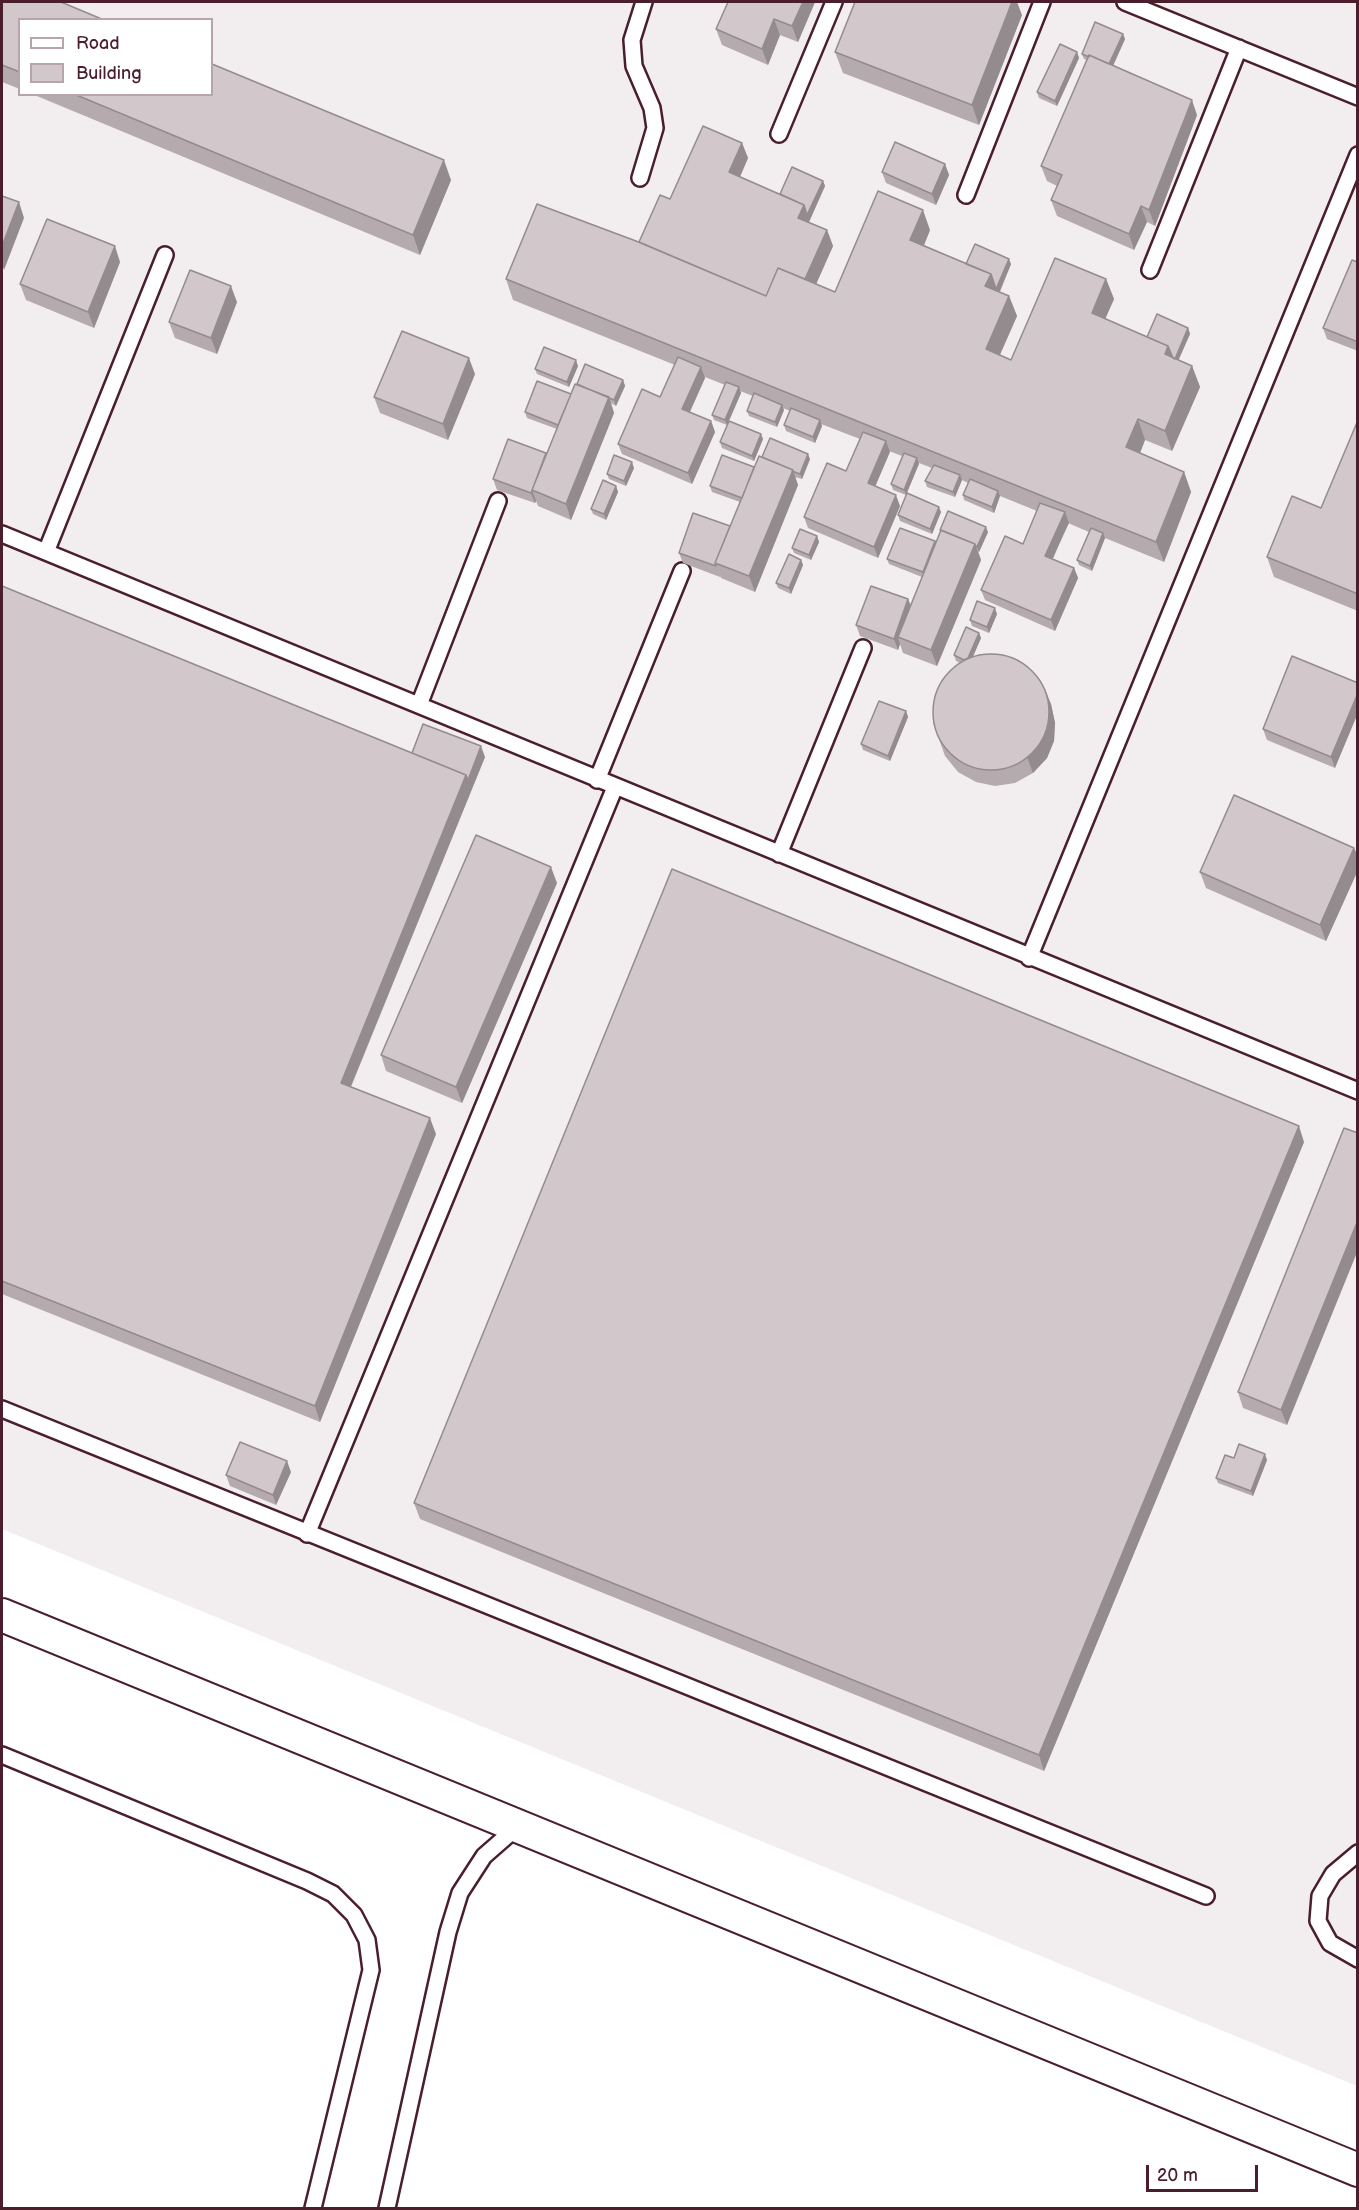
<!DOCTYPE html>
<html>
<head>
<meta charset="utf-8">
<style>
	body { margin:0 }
	#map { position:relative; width:1359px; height:2210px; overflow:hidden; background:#fff; font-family:"Balsamiq Sans",sans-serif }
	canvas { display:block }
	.frame { position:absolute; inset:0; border:3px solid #4a1f2b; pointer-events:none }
	.legend { position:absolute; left:18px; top:18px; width:195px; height:78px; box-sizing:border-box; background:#fff; border:2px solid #b7a5aa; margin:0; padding:8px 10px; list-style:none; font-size:18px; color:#4a1f2b }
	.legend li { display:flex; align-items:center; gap:12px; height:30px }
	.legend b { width:30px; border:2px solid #b7a5aa }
	.scale { position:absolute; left:1146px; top:2165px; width:112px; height:27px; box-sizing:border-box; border:3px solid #4a1f2b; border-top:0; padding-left:8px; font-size:18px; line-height:21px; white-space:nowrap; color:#4a1f2b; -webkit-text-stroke:4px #fff; paint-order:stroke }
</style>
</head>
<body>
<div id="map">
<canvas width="1359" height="2210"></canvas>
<div class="frame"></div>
<ul class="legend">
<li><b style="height:8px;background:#fff"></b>Road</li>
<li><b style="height:16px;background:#d2c7cb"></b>Building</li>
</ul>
<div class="scale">20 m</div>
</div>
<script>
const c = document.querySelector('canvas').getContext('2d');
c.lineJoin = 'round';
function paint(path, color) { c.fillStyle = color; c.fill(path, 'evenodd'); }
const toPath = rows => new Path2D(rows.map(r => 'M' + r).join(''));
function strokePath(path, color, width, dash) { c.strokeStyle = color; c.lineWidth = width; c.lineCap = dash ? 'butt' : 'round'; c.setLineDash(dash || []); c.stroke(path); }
paint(toPath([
	[2,2,1357,2,1357,2086,2,1529],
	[20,20,212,20,212,94,20,94]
]), '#f2eeef');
const service = toPath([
	[1125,2,1358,97],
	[779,134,834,2],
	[640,178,655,128,652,108,634,66,632,40,644,2],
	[966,195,1042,2],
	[1150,270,1239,48],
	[2,534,1358,1091],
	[46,552,165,255],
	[419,705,498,501],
	[597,780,682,571],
	[779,854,863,648],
	[1029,958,1358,155],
	[2,1409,1206,1896],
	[307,1534,615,787],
	[2,1755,307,1881,333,1894,354,1915,367,1940,371,1970,313,2208],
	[1358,1853,1333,1874,1320,1896,1318,1921,1330,1943,1358,1959],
	[387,2208,448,1932,460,1893,484,1856,516,1828]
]);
const minor = toPath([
	[2,1615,1358,2170]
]);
strokePath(service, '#4a1f2b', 20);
strokePath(minor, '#4a1f2b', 36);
strokePath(service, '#fff', 15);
strokePath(minor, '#fff', 32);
paint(toPath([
	[2,2,20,20,20,89,2,82],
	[728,2,815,2,798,42,780,35,768,65,722,45,716,29],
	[1022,15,979,125,843,73,835,52],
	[1123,34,1125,39,1113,66,1197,115,1155,226,1147,222,1134,250,1057,216,1051,200,1057,186,1047,181,1041,166,1087,60,1084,59,1082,54],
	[1077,52,1079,58,1057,106,1039,98,1037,92],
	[32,94,212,94,451,180,420,255],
	[742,143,748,158,740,177,780,194,823,181,825,186,809,222,827,230,833,246,816,284,835,292,930,230,924,245,966,264,1011,264,1000,292,1009,296,1017,316,1000,355,1011,360,1106,279,1114,299,1105,319,1147,337,1188,328,1190,334,1178,360,1192,366,1200,387,1172,451,1145,440,1140,453,1184,472,1191,492,1164,562,1105,538,1092,571,1079,565,1077,560,1089,532,1068,523,1053,559,1074,568,1078,578,1055,631,985,600,981,590,1023,544,1037,511,1000,496,994,513,964,500,963,495,968,483,962,480,955,497,927,487,925,481,932,468,919,463,906,495,893,490,891,484,902,456,889,451,875,486,900,506,878,558,808,528,804,517,846,471,860,439,821,424,822,426,815,443,786,431,784,425,790,411,783,408,784,410,777,427,749,416,747,411,753,396,740,391,741,393,729,421,763,439,754,461,722,448,720,442,727,425,714,420,712,415,725,385,705,377,705,378,690,412,711,421,715,432,692,484,622,454,618,444,660,397,675,365,513,300,506,279,639,242,670,199],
	[945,164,949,175,936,205,886,183,882,172],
	[120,262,94,328,26,300,20,284],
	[1358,262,1358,351,1327,339,1323,328],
	[237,302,217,354,175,338,169,322],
	[578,366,569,387,537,374,535,369],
	[475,374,448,440,380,413,374,397],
	[623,380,625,386,616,406,611,403,614,413,571,520,538,506,536,501,535,503,497,490,493,479,546,455,557,429,527,418,525,412,571,394,577,385],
	[1358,420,1358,611,1274,577,1267,557,1321,508],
	[762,457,810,459,802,479,795,477,798,485,755,592,721,578,720,576,720,577,683,563,679,553,730,526,740,502,712,492,710,486,754,467],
	[634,468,626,486,609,479,607,474],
	[616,486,618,492,606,520,593,514,591,509],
	[941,512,932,534,900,521,898,515],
	[940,530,988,532,979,552,978,551,981,560,937,666,903,653,900,644,898,650,860,636,856,625,908,599,911,605,922,577,889,564,887,559,936,543,940,532],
	[817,536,819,542,811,560,794,553,792,548],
	[801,560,803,565,791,594,778,588,776,583],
	[2,586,412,753,485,757,351,1087,436,1134,320,1422,2,1294],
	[997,614,989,633,972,626,970,620],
	[979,633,981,638,973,657,1051,704,1055,723,1054,741,1047,758,1033,773,1015,783,995,786,976,782,958,772,945,756,933,722,960,663,956,661,954,655],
	[1358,683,1335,768,1267,740,1263,729],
	[906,711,908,717,890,761,863,750,861,744],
	[1358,856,1358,870,1326,941,1206,888,1200,872],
	[557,883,462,1103,386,1071,381,1055],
	[1358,1133,1287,1425,1243,1408,1238,1392],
	[1304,1142,1044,1771,420,1519,414,1503],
	[1234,1458,1267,1460,1253,1496,1218,1483,1216,1478],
	[291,1472,276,1505,230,1486,226,1475]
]), '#b5abaf');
paint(toPath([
	[803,2,815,2,798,42,792,26],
	[1012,2,1017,2,1022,15,979,125,972,105],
	[774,19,780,35,768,65,762,49],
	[1123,34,1125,39,1111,70,1109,65],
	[1077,52,1079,58,1057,106,1055,101],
	[1192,100,1197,115,1155,226,1149,210],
	[742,143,748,158,735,188,729,172],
	[444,160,451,180,420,255,413,235],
	[945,164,949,175,936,205,932,194],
	[823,181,825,186,804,233,798,218,804,205],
	[19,202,24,218,4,270,2,264,2,246],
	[1141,206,1147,222,1134,250,1129,234],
	[923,210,930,230,918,260,910,240],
	[827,230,833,246,810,298,804,282],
	[115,246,120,262,94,328,88,312],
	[1009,259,1011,264,998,295,985,286,991,274],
	[1106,279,1114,299,1099,333,1092,313],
	[231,286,237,302,217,354,211,338],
	[1009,296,1017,316,993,370,986,349],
	[1188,328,1190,334,1172,375,1165,354,1168,346],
	[469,358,475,374,448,440,443,424],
	[576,360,578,366,569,387,567,382],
	[1192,366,1200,387,1172,451,1165,431],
	[701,367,705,378,686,420,682,409],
	[623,380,625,386,616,406,614,400],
	[739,387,741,393,727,425,725,420],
	[609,397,614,413,571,520,566,504],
	[782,405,784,410,777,427,775,422],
	[1138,419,1145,440,1134,468,1126,447],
	[820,420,822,426,815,443,813,437],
	[711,421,715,432,692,484,688,473],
	[761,434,763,439,754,461,752,456],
	[886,441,890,452,872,494,868,483],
	[546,453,549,464,532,490,536,501,535,503,531,493],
	[808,454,810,459,802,479,800,474],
	[917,458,919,464,906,495,904,490],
	[632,462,634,468,626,486,624,481],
	[793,470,798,485,755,592,749,576],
	[1184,472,1191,492,1164,562,1156,542],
	[960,475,962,480,955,497,953,492],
	[616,486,618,492,606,520,604,514],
	[998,491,1000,496,994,513,992,507],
	[896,495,900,506,878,558,874,547],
	[939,507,941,512,932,534,930,529],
	[1065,512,1069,523,1049,566,1045,556],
	[986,527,988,532,979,552,977,547],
	[1103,533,1105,538,1092,571,1090,566],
	[817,536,819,542,811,560,809,555],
	[975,544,981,560,937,666,931,650],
	[801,560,803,565,791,594,789,588],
	[1074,568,1078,578,1055,631,1051,620],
	[908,599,912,610,898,637,900,644,898,650,894,639],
	[995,608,997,614,989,633,987,627],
	[979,633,981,638,968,667,966,661],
	[1045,689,1051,704,1055,723,1054,741,1047,758,1033,773,1027,757],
	[1358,693,1358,713,1335,768,1331,757],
	[906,711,908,717,890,761,888,756],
	[481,746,485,757,346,1098,341,1083,466,775],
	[1354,848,1358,856,1358,870,1326,941,1320,925],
	[551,867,557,883,462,1103,456,1087],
	[430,1118,436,1134,320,1422,315,1406],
	[1299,1126,1304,1142,1044,1771,1039,1755],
	[1358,1220,1358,1250,1287,1425,1281,1410],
	[1265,1454,1267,1460,1253,1496,1251,1491],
	[287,1461,291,1472,276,1505,273,1495]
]), '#938b8e');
const building = toPath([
	[2,2,61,2,104,20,20,20,20,72,2,65,2,2],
	[728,2,803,2,792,26,774,19,762,49,716,29,728,2],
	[855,2,1012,2,972,105,835,52,855,2],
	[1095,22,1123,34,1109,64,1089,55,1089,57,1082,54,1095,22],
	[1060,44,1077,52,1055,101,1037,92,1060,44],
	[1089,55,1192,100,1149,210,1141,206,1129,234,1051,200,1062,175,1041,166,1089,55],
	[212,64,444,160,413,235,74,94,212,94,212,64],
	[703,126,742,143,729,172,804,205,798,218,827,230,805,279,778,268,766,296,639,242,660,195,670,199,703,126],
	[895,142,945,164,932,194,882,172,895,142],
	[792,167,823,181,807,215,804,205,780,194,792,167],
	[878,191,923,210,910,240,991,274,985,286,1009,296,986,349,1011,360,1055,258,1106,279,1092,313,1168,346,1165,354,1192,366,1165,431,1138,419,1126,447,1184,472,1156,542,506,279,537,204,636,241,766,296,778,268,835,292,878,191],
	[2,196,19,202,2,246,2,196],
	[47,219,115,246,88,312,20,284,47,219],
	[975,244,1009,259,996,289,991,274,966,264,975,244],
	[1352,260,1358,262,1358,342,1323,328,1352,260],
	[190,270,231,286,211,338,169,322,190,270],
	[1157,314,1188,328,1175,359,1173,358,1168,346,1147,337,1157,314],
	[402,331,469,358,443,424,374,397,402,331],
	[544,347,576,360,567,382,535,369,544,347],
	[678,357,701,367,682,409,711,421,688,473,618,444,642,389,660,397,678,357],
	[585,364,623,380,614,400,577,384,585,364],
	[537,381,571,394,558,425,525,412,537,381],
	[726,382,739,387,725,420,712,415,726,382],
	[575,384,609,397,566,504,532,490,575,384],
	[754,393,782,405,775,422,747,411,754,393],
	[791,408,820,420,813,437,784,425,791,408],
	[1358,420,1358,594,1267,557,1292,496,1321,508,1358,420],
	[729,421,761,434,752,456,720,442,729,421],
	[863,432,886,441,868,483,896,495,874,547,804,517,827,463,846,471,863,432],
	[770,438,808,454,800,474,792,471,793,470,762,457,770,438],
	[508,439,546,453,531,493,493,479,508,439],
	[904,453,917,458,904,490,891,484,904,453],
	[614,455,632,462,624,481,607,474,614,455],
	[722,455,754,467,742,498,710,486,722,455],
	[759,456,793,470,749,576,715,563,759,456],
	[934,465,960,475,953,492,925,481,934,465],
	[970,479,998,491,992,507,963,495,970,479],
	[603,480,616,486,604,514,591,509,603,480],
	[907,493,939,507,930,529,898,515,907,493],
	[1040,503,1065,512,1045,556,1074,568,1051,620,981,590,1005,536,1023,544,1040,503],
	[948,511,986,527,977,547,976,546,975,544,940,530,948,511],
	[693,513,730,526,715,563,716,566,679,553,693,513],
	[900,528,935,541,923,572,887,559,900,528],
	[1091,528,1103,533,1090,566,1077,560,1091,528],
	[800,529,817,536,809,555,792,548,800,529],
	[941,530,975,544,931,650,898,637,941,530],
	[789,554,801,560,789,588,776,583,789,554],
	[2,586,466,775,341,1083,430,1118,315,1406,2,1281,2,586],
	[871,586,908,599,894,639,856,625,871,586],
	[977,601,995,608,987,627,970,620,977,601],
	[966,627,979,633,968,658,964,660,954,655,966,627],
	'933 712a58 58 0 1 1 116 0a58 58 0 1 1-116 0Z',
	[1292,656,1358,683,1358,693,1331,757,1263,729,1292,656],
	[879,701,906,711,888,756,861,744,879,701],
	[423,724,481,746,468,780,466,775,412,753,423,724],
	[1234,795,1354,848,1320,925,1200,872,1234,795],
	[476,835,551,867,456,1087,381,1055,476,835],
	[672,869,1299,1126,1039,1755,414,1503,672,869],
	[1344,1128,1358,1133,1358,1220,1281,1410,1238,1392,1344,1128],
	[240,1442,287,1461,273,1495,226,1475,240,1442],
	[1239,1444,1265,1454,1251,1491,1216,1478,1225,1455,1234,1458,1239,1444]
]);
paint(building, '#d2c7cb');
strokePath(building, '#938b8e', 1.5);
</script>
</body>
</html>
